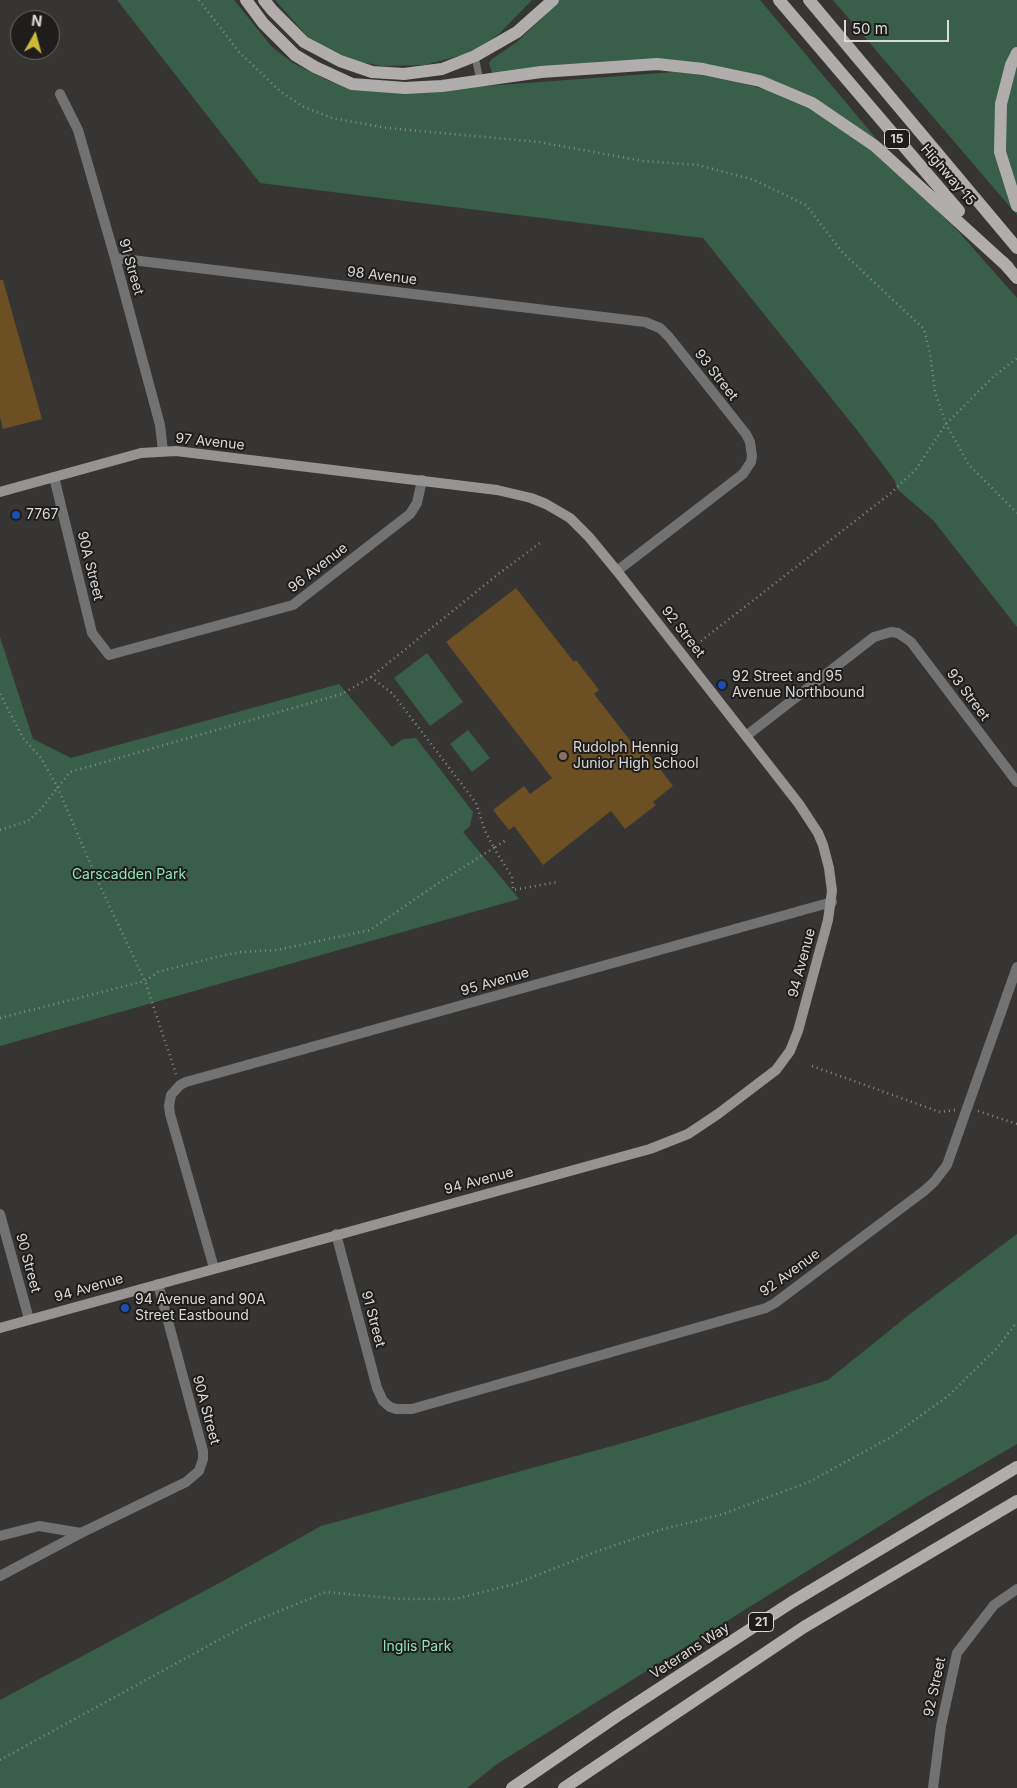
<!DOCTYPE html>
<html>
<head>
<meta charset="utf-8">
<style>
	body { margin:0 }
	#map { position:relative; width:1017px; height:1788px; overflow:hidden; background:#373533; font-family:Inter,sans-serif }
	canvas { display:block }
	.north { position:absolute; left:10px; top:10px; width:50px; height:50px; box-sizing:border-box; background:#1e1d1c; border:1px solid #6a6967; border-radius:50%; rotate:7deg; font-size:14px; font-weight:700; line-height:20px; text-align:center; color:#dbdad8 }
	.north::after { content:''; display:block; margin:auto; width:18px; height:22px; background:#ccb939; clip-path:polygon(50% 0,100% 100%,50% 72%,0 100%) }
	.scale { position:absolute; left:844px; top:20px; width:105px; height:22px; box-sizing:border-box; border:2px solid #dbdad8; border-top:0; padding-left:6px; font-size:15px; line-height:18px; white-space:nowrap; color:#dbdad8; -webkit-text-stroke:4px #1e1d1c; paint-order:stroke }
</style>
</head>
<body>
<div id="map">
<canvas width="1017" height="1788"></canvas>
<div class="north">N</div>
<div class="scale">50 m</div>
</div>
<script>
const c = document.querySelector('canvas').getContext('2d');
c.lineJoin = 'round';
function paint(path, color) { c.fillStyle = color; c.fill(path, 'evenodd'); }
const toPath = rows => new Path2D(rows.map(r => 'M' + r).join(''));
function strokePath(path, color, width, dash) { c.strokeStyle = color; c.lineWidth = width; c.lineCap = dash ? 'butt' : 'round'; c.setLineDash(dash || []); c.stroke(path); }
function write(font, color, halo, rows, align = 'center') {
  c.font = font + ' Inter,sans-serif'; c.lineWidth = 4; c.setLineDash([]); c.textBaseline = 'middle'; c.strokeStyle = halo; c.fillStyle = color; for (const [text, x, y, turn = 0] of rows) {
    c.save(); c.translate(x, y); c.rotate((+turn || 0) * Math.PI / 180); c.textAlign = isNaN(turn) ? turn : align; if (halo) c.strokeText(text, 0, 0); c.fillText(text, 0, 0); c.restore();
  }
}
paint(toPath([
	[117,0,234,0,272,47,293,63,329,81,368,90,459,88,674,72,719,77,767,90,810,107,875,151,958,231,1017,298,1017,627,933,520,897,489,895,481,857,430,703,238,260,183],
	[275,0,532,0,500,33,473,52,425,65,382,66,350,60,321,46,306,35],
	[558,0,760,0,879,142,857,129,727,69,492,73,489,63,492,59,517,42,545,15],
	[833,0,1017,0,1017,215],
	[0,637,33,739,71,758,339,684,392,747,403,739,416,738,473,812,470,826,463,832,519,899,0,1046],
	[427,653,463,702,430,726,394,678],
	[468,730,490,758,472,772,450,744],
	[1017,1234,1017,1444,923,1499,497,1764,467,1788,0,1788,0,1700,223,1581,321,1526,634,1440,828,1380,910,1314]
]), '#395f4a');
paint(toPath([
	[0,280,3,280,42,419,3,429,0,417],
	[516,588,574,662,576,660,599,690,594,694,639,752,644,748,673,786,653,802,656,805,625,829,611,811,543,865,514,826,509,830,493,810,524,786,530,794,552,778,446,642]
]), '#6c4f22');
strokePath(toPath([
	[199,0,239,52,281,92,304,107,332,118,387,128,539,142,643,161,698,165,754,180,806,205,843,253,924,329,930,353,935,392,946,424,969,465,1017,513],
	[701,641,891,493,916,469,946,424,993,377,1017,358],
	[371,677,393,694,476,803,485,831,494,848,506,840],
	[0,694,23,738,41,758,57,786,100,886,145,981,176,1074],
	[0,830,28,821,40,810,70,772,342,694,371,677,497,575,540,543],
	[0,1018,145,981,158,972,220,956,241,952,277,950,370,930,443,880,494,848,512,877,513,890,558,882],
	[812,1066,940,1112,955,1110],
	[978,1111,1017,1124],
	[0,1760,248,1624,326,1592,400,1599,455,1599,515,1584,598,1551,660,1530,723,1514,809,1482,891,1437,948,1396,997,1348,1017,1322]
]), '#8c8b89', 2.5, [1, 4]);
strokePath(toPath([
	[475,56,480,81]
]), '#737272', 7);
strokePath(toPath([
	[60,94,78,130,115,258,160,425,163,451],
	[115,258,645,322,660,328,669,337,746,434,750,442,752,456,751,462,743,474,617,571],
	[54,477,92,633,109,655,293,605,410,514,417,503,422,480],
	[746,736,874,637,891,632,898,633,911,642,1017,782],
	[0,1214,29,1319],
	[336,1234,377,1388,383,1401,390,1407,396,1409,412,1409,766,1308,775,1303,924,1191,934,1182,947,1165,1017,967],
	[214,1268,170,1114,169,1106,171,1095,180,1085,186,1082,832,902],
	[0,1536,39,1526,81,1533],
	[0,1576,81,1533,186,1482,199,1471,203,1459,203,1451,158,1284],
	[933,1788,941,1726,957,1653,994,1605,1017,1589]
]), '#737272', 10);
strokePath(toPath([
	[0,492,141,453,176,451,497,490,531,498,546,504,570,518,589,537,617,571,799,804,818,833,823,845,829,868,832,891,828,920,798,1031,790,1051,776,1070,718,1114,688,1134,650,1149,0,1328]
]), '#969393', 10);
strokePath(toPath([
	[246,0,263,23,295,55,315,67,352,84,405,88,442,86,541,72,657,64,703,69,760,81,812,103,875,146,1008,267],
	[264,0,272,10,304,42,340,61,372,72,404,74,442,69,475,56,517,32,553,0],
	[779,0,959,211],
	[809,0,1017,248],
	[1017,53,1011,65,1001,104,1000,152,1017,206],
	[1003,262,1017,278],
	[512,1788,617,1716,792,1602,1017,1467],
	[564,1788,804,1627,1017,1501]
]), '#b0adac', 12);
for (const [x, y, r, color] of [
	[16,515,5,"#1a4fb4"],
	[722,685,5,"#1a4fb4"],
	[563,756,5,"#8d6e63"],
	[125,1308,5,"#1a4fb4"]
]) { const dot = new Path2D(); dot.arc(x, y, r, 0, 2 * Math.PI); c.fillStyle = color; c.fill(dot); strokePath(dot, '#1e1d1c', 2); }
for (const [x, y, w] of [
	[897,139,25],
	[761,1622,25]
]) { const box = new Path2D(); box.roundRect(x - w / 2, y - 9.5, w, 19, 4); c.fillStyle = '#1e1d1c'; c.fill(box); strokePath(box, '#dbdad8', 1); }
write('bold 12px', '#dbdad8', null, [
	["15",897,139],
	["21",761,1622]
]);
write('14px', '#dbdad8', '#1e1d1c', [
	["Highway 15",948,175,49],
	["91 Street",131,267,74],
	["98 Avenue",382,276,7],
	["93 Street",716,375,52],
	["97 Avenue",210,442,6],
	["90A Street",90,566,76],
	["96 Avenue",318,568,-38],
	["92 Street",683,632,52],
	["93 Street",968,695,53],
	["94 Avenue",802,963,-75],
	["95 Avenue",495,982,-16],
	["94 Avenue",479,1181,-15],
	["90 Street",28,1263,75],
	["92 Avenue",790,1273,-36],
	["94 Avenue",89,1288,-16],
	["91 Street",373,1319,75],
	["90A Street",206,1410,75],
	["Veterans Way",690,1651,-33],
	["92 Street",935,1687,-78]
]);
write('14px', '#dbdad8', '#1e1d1c', [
	["7767",26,515],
	["92 Street and 95",732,677],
	["Avenue Northbound",732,693],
	["Rudolph Hennig",573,748],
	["Junior High School",573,764],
	["94 Avenue and 90A",135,1300],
	["Street Eastbound",135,1316]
], 'left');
write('14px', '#91e4b7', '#1e1d1c', [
	["Carscadden Park",129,875],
	["Inglis Park",417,1647]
]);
</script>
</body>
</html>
